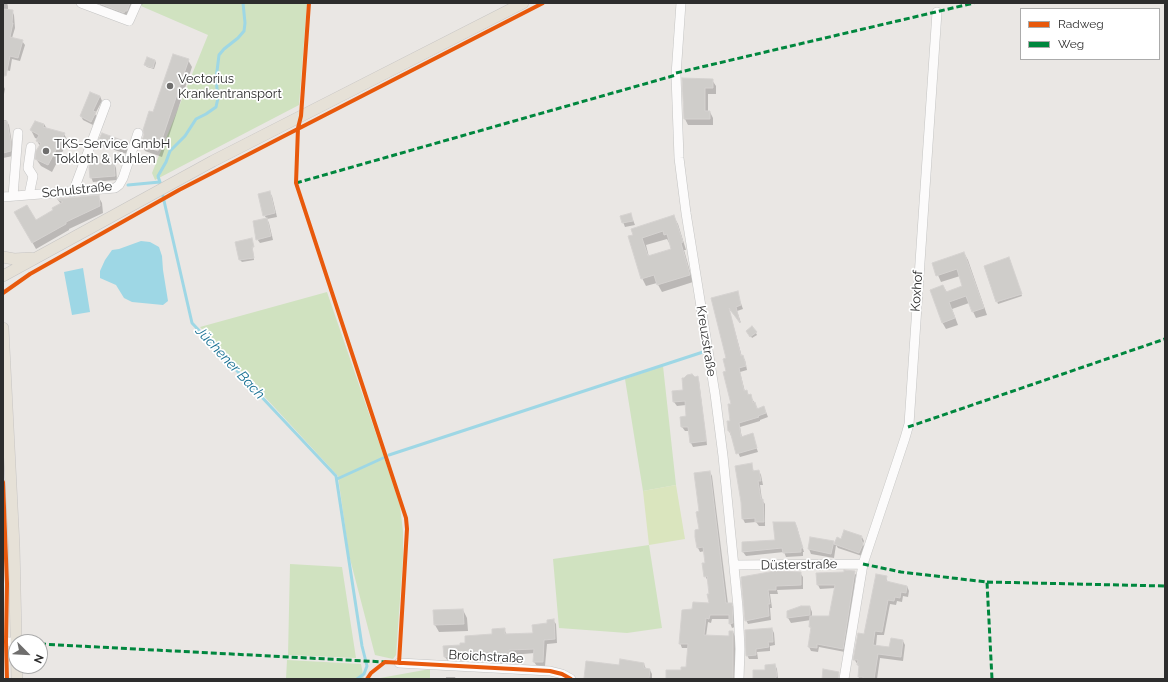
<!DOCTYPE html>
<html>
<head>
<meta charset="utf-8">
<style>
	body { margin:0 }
	#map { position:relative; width:1168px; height:682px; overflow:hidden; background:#eae7e4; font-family:Raleway,sans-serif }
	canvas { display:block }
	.frame { position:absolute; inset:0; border:4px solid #2d2d2d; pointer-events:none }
	.legend { position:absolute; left:1020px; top:8px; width:140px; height:52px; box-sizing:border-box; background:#fff; border:1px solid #ababab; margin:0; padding:5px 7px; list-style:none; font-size:12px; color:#2d2d2d }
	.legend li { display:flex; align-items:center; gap:8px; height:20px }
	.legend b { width:20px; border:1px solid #ababab }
	.north { position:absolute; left:8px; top:634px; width:40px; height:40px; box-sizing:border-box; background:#fff; border:1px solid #ababab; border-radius:50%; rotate:114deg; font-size:11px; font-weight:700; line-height:16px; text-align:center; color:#2d2d2d }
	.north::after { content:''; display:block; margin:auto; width:14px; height:18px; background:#6f6e6d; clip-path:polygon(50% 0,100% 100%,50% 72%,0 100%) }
</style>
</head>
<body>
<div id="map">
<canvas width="1168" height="682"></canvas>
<div class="frame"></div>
<ul class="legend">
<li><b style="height:5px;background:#e8590c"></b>Radweg</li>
<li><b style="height:5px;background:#00873e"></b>Weg</li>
</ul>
<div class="north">N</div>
</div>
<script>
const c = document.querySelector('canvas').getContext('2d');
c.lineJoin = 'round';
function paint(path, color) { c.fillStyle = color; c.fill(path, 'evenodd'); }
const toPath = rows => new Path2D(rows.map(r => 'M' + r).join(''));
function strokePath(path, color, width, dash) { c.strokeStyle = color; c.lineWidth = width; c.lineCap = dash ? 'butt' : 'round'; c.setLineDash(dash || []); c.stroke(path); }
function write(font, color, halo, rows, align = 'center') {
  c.font = font + ' Raleway,sans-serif'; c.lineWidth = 3.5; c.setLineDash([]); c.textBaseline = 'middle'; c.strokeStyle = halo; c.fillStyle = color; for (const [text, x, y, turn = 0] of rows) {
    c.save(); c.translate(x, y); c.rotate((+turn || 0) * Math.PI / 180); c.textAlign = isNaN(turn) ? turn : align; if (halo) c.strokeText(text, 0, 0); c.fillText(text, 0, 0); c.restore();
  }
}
paint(toPath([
	[142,3,307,3,299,105,155,180,152,173,208,35,141,6],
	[327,292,385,460,400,506,403,531,403,557,396,655,393,659,375,655,349,555,338,476,200,327],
	[663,366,676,485,643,491,625,379],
	[649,545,662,628,627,633,559,628,553,559],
	[290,564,342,567,356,658,288,655],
	[287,660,361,664,364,679,380,678,430,669,430,679,286,679]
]), '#d0e2c0');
paint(toPath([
	[676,485,685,539,649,545,643,491]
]), '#dae5be');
paint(toPath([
	[141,241,150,242,159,247,162,256,163,270,168,301,163,305,132,302,124,298,116,285,100,278,100,271,105,260,112,250,119,249],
	[83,268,90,312,72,315,64,272]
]), '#9ed7e5');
paint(toPath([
	[3,3,7,3,8,6,8,11,12,11,14,15,15,28,12,38,22,41,25,45,20,61,12,59,10,71,6,70,3,81],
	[99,3,143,3,142,5,138,5,131,18,103,10],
	[155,60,156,63,154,69,147,67,145,65],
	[188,60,192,67,162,157,145,151,142,145,153,114],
	[683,79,712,80,716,86,716,94,708,94,708,112,710,112,713,118,713,125,688,125,685,119],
	[3,85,5,89,3,99],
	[100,96,102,101,95,114,97,117,93,125,83,120,81,116],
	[3,120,6,120,9,125,13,149,13,156,3,158],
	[44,124,47,129,64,134,68,141,52,172,41,166,36,159,40,146,37,141,38,139,35,138,31,130],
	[100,141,127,142,129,147,127,154,102,146],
	[114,163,116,168,117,180,93,182,91,177],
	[269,192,272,196,277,217,267,219,269,223,273,240,260,243,257,239,254,222,267,219,264,215,259,194],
	[98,196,102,203,103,213,69,229,69,230,36,249,16,213,35,221,55,210,61,204,58,200],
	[631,215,635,225,625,227,621,217],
	[674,217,678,224,686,250,684,250,693,282,662,292,657,283,646,286,642,278,629,237],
	[667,239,673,250,649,257,646,245],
	[252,242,254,260,242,262,240,260],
	[964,253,968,260,987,315,976,318,969,303,952,309,958,325,946,329,942,322,943,286,947,292,964,286,960,276,941,282,933,264],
	[1010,260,1022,296,998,304,985,266],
	[737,293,743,309,737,311,741,323,729,309,742,357,743,357,745,360,747,370,740,372,745,392,746,391,749,395,750,395,758,409,764,407,768,417,760,420,760,421,740,427,742,438,752,435,758,452,740,457,729,431,731,421,732,404,728,372,727,359,712,299],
	[749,333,756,333,757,335,752,338],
	[697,377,699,381,707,445,693,447,691,443,689,431,685,431,682,427,681,418,688,417,686,405,677,406,674,402,673,392,684,391,695,378],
	[751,464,754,472,759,471,761,475,763,485,760,485,762,500,765,504,765,526,759,526,756,522,745,523,743,519],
	[710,472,712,476,728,604,731,604,734,608,735,627,732,628,730,623,730,619,712,619,711,623,708,622,706,636,730,637,733,632,735,636,735,679,667,679,687,668,689,648,682,648,680,643,693,610,710,604,710,594,708,581,705,576,706,563,705,551,700,552,698,548,700,530,700,512],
	[795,523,797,527,804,552,803,552,803,556,786,557,784,552,746,556,743,552,776,541],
	[862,537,864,541,863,544,865,549,862,556,838,548,836,545,834,558,811,554,809,549,833,542,835,545,837,539,841,540],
	[854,572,856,575,845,652,819,647,818,652,811,651,809,647,812,629,810,627,811,620,791,623,788,618,788,612,810,607,812,612,812,617,830,617,835,588,820,589,818,585],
	[800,573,803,577,803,589,777,590,778,594,770,594,772,608,770,608,771,620,748,624,746,620,742,577],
	[886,577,888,583,907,586,909,591,908,597,903,596,902,602,897,601,896,605,890,604,884,635,877,635,876,646,890,648,903,641,905,645,903,661,880,658,877,679,859,679,860,668,854,659,865,635],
	[463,610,467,618,468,631,439,632,435,625],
	[553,620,556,624,557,643,547,644,545,666,537,666,534,662,535,653,511,655,512,665,501,665,499,658,448,661,445,657,466,644,493,635,504,629,507,635,534,634],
	[772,629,774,633,775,645,770,646,770,651,757,652,758,659,749,659,747,655],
	[644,664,646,669,650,670,652,674,652,679,585,679,585,678],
	[775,665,777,669,778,679,753,679],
	[446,677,455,677,456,679,446,679],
	[505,678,532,679,505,679]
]), '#0003');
strokePath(toPath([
	[128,185,160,182],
	[161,186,158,176,166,162,170,151,185,136,196,119,206,114,216,107,218,98,216,79,219,55,224,49,238,38,244,31,245,23,243,3],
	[162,192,192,323,336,476,362,646,367,666,364,674,357,679],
	[389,455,703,352],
	[337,479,383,458]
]), '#9ed7e5', 3);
const building = toPath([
	[98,3,130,3,127,11,125,11,124,13,98,3],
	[3,9,13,10,12,23,13,23,10,37,23,40,18,58,10,56,6,76,3,75,3,9],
	[173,54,189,59,158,151,140,145,144,135,143,130,149,111,153,112,173,54],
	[147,57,155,60,153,68,144,65,147,57],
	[682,78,713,79,713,88,705,88,705,111,710,111,710,119,684,119,682,78],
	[90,92,100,96,93,111,96,112,91,122,80,116,90,92],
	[3,121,7,121,11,143,11,151,3,153,3,121],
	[35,121,44,124,43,127,65,133,48,165,35,159,36,151,41,143,36,141,39,135,30,130,35,121],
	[102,133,127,142,125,150,98,141,102,133],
	[114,162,115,176,90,178,89,167,90,164,114,162],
	[270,191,275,213,263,216,258,194,270,191],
	[99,195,100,206,66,222,66,224,32,243,14,212,27,205,36,220,53,210,52,208,63,202,57,199,99,195],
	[631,213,633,221,622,223,620,216,631,213],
	[674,215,683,242,681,243,690,275,657,285,654,275,641,279,628,236,633,235,631,229,674,215],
	[663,231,664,235,667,234,671,249,648,256,642,238,663,231],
	[267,218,271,236,256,240,253,221,267,218],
	[252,238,254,247,252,247,254,258,239,260,235,242,252,238],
	[964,252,984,308,972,312,966,296,949,302,955,318,942,323,930,290,943,285,946,292,962,286,957,269,936,276,932,263,964,252],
	[1009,257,1022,294,996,302,984,266,1009,257],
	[738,291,741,305,736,307,740,323,729,308,741,356,743,355,746,366,739,368,744,391,747,390,748,395,751,394,753,403,755,402,757,409,764,406,766,413,758,416,759,417,739,423,741,437,753,433,757,448,736,454,730,431,728,431,727,421,730,421,728,404,731,404,723,372,726,371,723,359,726,358,711,298,738,291],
	[752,326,757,332,750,337,746,331,752,326],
	[692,374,695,377,698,376,706,437,706,441,690,443,688,427,681,427,680,417,686,416,685,401,673,402,672,391,683,390,682,378,684,378,687,375,692,374],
	[752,463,753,471,759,470,761,481,758,481,761,499,763,499,764,522,755,522,755,518,742,519,741,502,735,466,752,463],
	[710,471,726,603,732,603,733,623,729,624,729,615,710,615,709,619,706,618,704,635,729,636,729,631,733,631,733,679,666,679,666,670,681,670,681,667,686,667,688,644,679,644,682,610,692,609,693,602,709,603,707,594,709,594,707,576,704,577,702,563,705,563,703,547,697,548,695,537,695,530,699,529,696,512,699,511,694,473,710,471],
	[773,522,795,522,803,548,801,548,801,552,783,553,782,548,742,552,742,542,775,540,773,522],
	[844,530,862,536,861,539,863,544,859,553,834,544,837,537,841,539,844,530],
	[810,537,834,541,831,554,808,549,810,537],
	[844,570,855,571,843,649,817,644,817,648,808,647,811,627,809,627,810,616,829,616,835,585,817,585,816,573,844,572,844,570],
	[775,571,801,572,801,585,776,586,776,590,768,590,770,604,768,604,769,616,745,621,741,577,775,571],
	[876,574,887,576,886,581,907,586,906,593,901,592,900,598,895,597,894,601,888,600,882,632,875,631,873,645,889,647,891,638,903,640,901,657,878,654,874,679,863,679,863,677,858,677,859,665,857,665,858,660,853,660,858,633,864,634,876,574],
	[801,606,810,606,810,615,787,618,787,611,801,606],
	[463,609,464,624,434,625,433,610,463,609],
	[554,619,555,639,544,640,543,662,533,662,534,649,509,650,510,660,498,661,498,654,444,657,443,646,460,645,460,643,465,643,465,636,492,634,492,629,505,628,505,634,533,633,532,625,547,623,547,620,554,619],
	[772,628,773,642,768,642,769,647,756,649,756,655,746,656,745,630,772,628],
	[620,659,644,663,644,668,650,669,649,679,584,678,586,661,619,665,620,659],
	[775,664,777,676,775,679,753,679,753,670,765,670,765,665,775,664],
	[823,669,839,672,838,679,822,679,823,669]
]);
paint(building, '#cfcdca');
strokePath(building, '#d5d2d0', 1);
const minor = toPath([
	[81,3,129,21,137,3],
	[681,3,676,75,679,158,686,213,715,394,723,456,738,607,740,649,739,679],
	[73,192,106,104],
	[29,195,33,176,28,168,31,147],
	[13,196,18,133],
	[3,197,115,188,119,185,123,178,138,133],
	[734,565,863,564],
	[3,641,15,643],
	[399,663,550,671,562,674,571,679],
	[844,679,863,564,905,438,909,424,937,12]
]);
const major = toPath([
	[3,257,14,259,31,258],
	[3,276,213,161,523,3],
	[3,328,14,546,17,679]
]);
strokePath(minor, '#c4c4c3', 10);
strokePath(major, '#c6c4c3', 12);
strokePath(toPath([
	[367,679,371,673,385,662]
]), '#c7c7c7', 1.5, [3, 2]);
strokePath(minor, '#fcfbfb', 9);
strokePath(major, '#e6e1d7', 11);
strokePath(toPath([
	[676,73,974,3],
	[296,183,676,75],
	[908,427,1165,339],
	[863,564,901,572,987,582,992,679],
	[987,582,1165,586],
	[15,643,16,643],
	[40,644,385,662]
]), '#00873e', 3, [6, 3]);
strokePath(toPath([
	[309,3,301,116,298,128,296,183,406,518,407,529,399,663],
	[3,293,30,274,179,190,543,3],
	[3,482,7,584,6,642,7,679],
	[367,679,371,673,385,662,550,671,562,674,571,679]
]), '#e8590c', 4);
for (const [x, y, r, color] of [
	[170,86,4,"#6f6e6d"],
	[46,151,4,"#6f6e6d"]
]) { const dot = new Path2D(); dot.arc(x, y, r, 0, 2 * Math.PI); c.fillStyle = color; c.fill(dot); strokePath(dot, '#fff', 1.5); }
write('13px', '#2d2d2d', '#fff', [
	["Vectorius",178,79],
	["Krankentransport",178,94],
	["TKS-Service GmbH",54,144],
	["Tokloth & Kuhlen",54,159]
], 'left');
write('13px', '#2d2d2d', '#fff', [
	["Schulstraße",77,190,-6],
	["Koxhof",917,291,-86],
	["Kreuzstraße",706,341,81],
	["Düsterstraße",799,565,-1],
	["Broichstraße",486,657,3]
]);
write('italic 14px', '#1a7294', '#fff', [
	["Jüchener Bach",230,363,47]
]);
</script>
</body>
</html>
